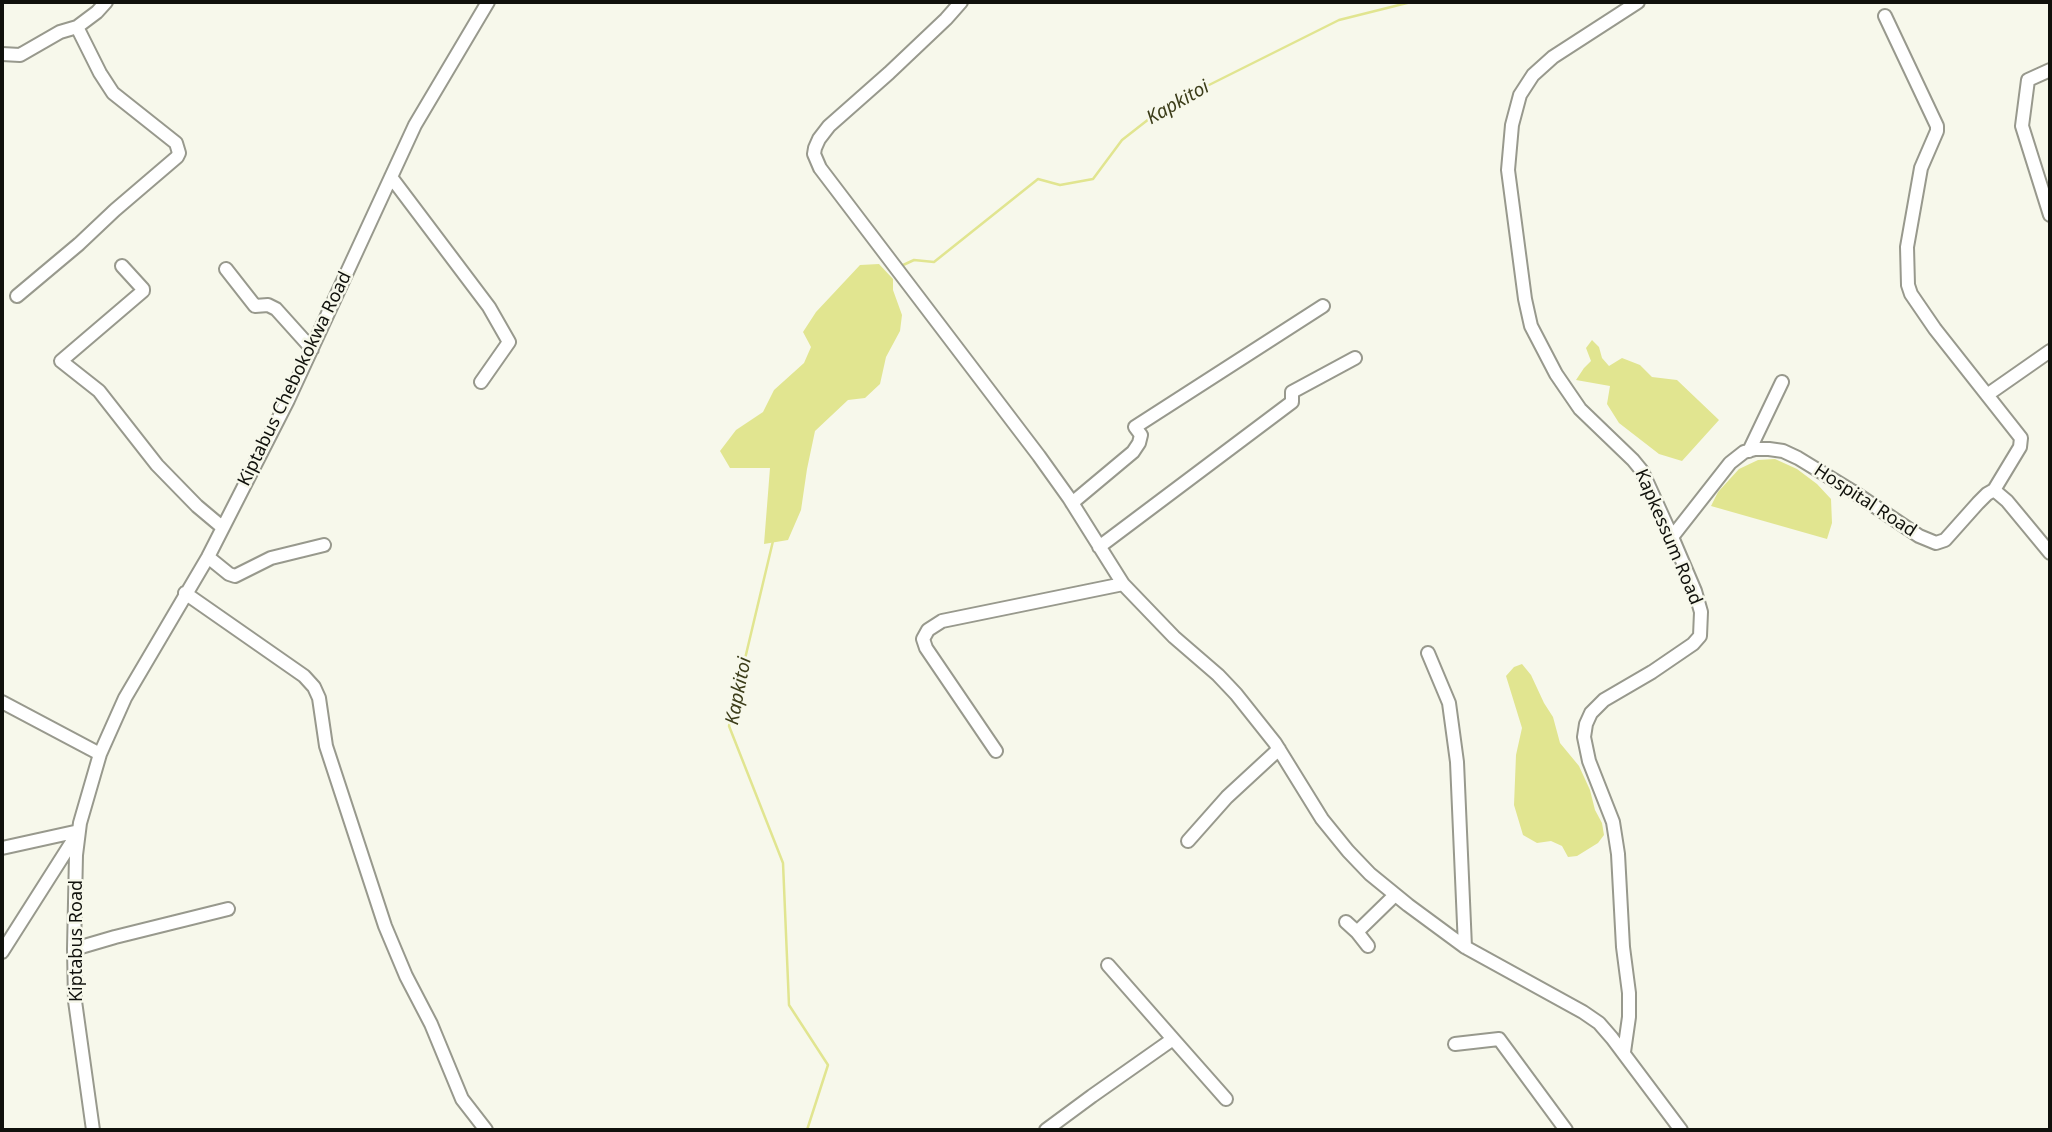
<!DOCTYPE html>
<html>
<head>
<meta charset="utf-8">
<style>
	body { margin:0 }
	#map { position:relative; width:2052px; height:1132px; overflow:hidden; background:#f7f8eb; font-family:"Noto Sans",sans-serif }
	canvas { display:block }
	.frame { position:absolute; inset:0; border:4px solid #10110c; pointer-events:none }
</style>
</head>
<body>
<div id="map">
<canvas width="2052" height="1132"></canvas>
<div class="frame"></div>
</div>
<script>
const c = document.querySelector('canvas').getContext('2d');
c.lineJoin = 'round';
function paint(path, color) { c.fillStyle = color; c.fill(path, 'evenodd'); }
const toPath = rows => new Path2D(rows.map(r => 'M' + r).join(''));
function strokePath(path, color, width, dash) { c.strokeStyle = color; c.lineWidth = width; c.lineCap = dash ? 'butt' : 'round'; c.setLineDash(dash || []); c.stroke(path); }
function write(font, color, halo, rows, align = 'center') {
  c.font = font + ' "Noto Sans",sans-serif'; c.lineWidth = 5; c.setLineDash([]); c.textBaseline = 'middle'; c.strokeStyle = halo; c.fillStyle = color; for (const [text, x, y, turn = 0] of rows) {
    c.save(); c.translate(x, y); c.rotate((+turn || 0) * Math.PI / 180); c.textAlign = isNaN(turn) ? turn : align; if (halo) c.strokeText(text, 0, 0); c.fillText(text, 0, 0); c.restore();
  }
}
paint(toPath([
	[879,264,893,279,893,290,902,315,900,331,886,357,880,384,865,398,848,400,815,431,807,469,801,510,788,540,764,544,770,468,730,468,720,451,736,430,763,412,774,390,804,363,811,347,803,332,816,312,860,265],
	[1592,340,1599,347,1602,358,1609,366,1622,358,1640,365,1652,377,1677,380,1719,420,1682,461,1659,454,1619,423,1607,404,1610,386,1576,380,1584,368,1591,361,1586,348],
	[1775,459,1797,469,1817,484,1831,499,1832,523,1827,539,1711,506,1718,492,1739,469,1758,460],
	[1522,664,1531,675,1544,703,1553,717,1560,743,1579,766,1590,790,1595,810,1602,823,1604,835,1598,843,1577,856,1568,857,1562,846,1551,841,1537,843,1523,835,1514,805,1516,755,1522,728,1506,676,1514,667]
]), '#e1e590');
strokePath(toPath([
	[901,266,914,260,934,262,1038,179,1060,185,1093,179,1122,140,1163,108,1339,20,1411,2],
	[773,541,729,726,783,863,789,1005,828,1065,807,1130]
]), '#e1e590', 2.5);
const minor = toPath([
	[961,2,946,19,889,73,829,126,819,139,815,148,814,154,820,168,1039,456,1069,498,1123,584,1174,637,1218,675,1236,694,1275,743,1322,819,1348,851,1370,874,1408,905,1465,947,1583,1012,1599,1023,1612,1038,1681,1130],
	[1885,16,1937,126,1937,131,1921,168,1907,247,1908,285,1911,294,1935,329,2021,438,2020,447,1994,490],
	[2,54,20,55,60,32,77,27,97,12,106,2],
	[2050,70,2028,80,2022,126,2050,215],
	[391,177,489,307,509,342,481,382],
	[122,266,143,289,143,291,61,361,99,391,157,465,197,506,222,527],
	[226,269,255,306,268,305,276,309,312,349],
	[17,296,79,244,115,210,177,157,179,153,176,143,113,93,100,73,77,27],
	[1987,395,2050,351],
	[1749,451,1782,382],
	[1072,503,1133,452,1139,443,1141,435,1135,427,1323,306],
	[1672,537,1730,463,1744,452,1755,449,1769,449,1783,451,1798,458,1852,491,1919,536,1936,543,1945,540,1978,503,1987,494,1994,490,2007,501,2050,553],
	[1099,547,1292,402,1292,392,1355,358],
	[208,557,229,574,235,576,271,558,324,545],
	[185,593,304,676,314,687,319,698,326,746,385,926,406,976,431,1024,462,1099,486,1130],
	[1428,653,1449,703,1457,762,1465,947],
	[2,702,100,754],
	[996,751,926,648,923,639,928,630,942,621,1123,584],
	[1188,841,1227,797,1279,749],
	[2,848,79,831],
	[1346,922,1357,932],
	[1368,946,1357,932,1395,895],
	[74,949,115,937,228,909],
	[2,952,77,834],
	[1173,1039,1226,1099],
	[1455,1044,1499,1039,1566,1130],
	[1624,1052,1629,1017,1629,993,1623,947,1618,854,1613,822,1589,761,1584,737,1586,724,1591,713,1604,700,1652,672,1693,644,1700,636,1701,612,1695,591,1672,537,1642,471,1633,460,1580,409,1556,374,1531,326,1525,299,1508,170,1512,125,1520,95,1533,75,1553,57,1638,2],
	[93,1130,75,1001,74,949,76,855,80,823,100,754,125,698,208,557,288,400,415,125,488,2],
	[1046,1130,1092,1096,1173,1039,1108,965]
]);
strokePath(minor, '#98998d', 16);
strokePath(minor, '#fff', 12);
write('18px', '#10110c', '#f7f8eb', [
	["Kiptabus Chebokokwa Road",295,379,-64],
	["Hospital Road",1865,501,33],
	["Kapkessum Road",1668,537,67],
	["Kiptabus Road",77,941,-90]
]);
write('italic 19px', '#3b3c18', '#f7f8eb', [
	["Kapkitoi",1178,103,-30],
	["Kapkitoi",739,691,-79]
]);
</script>
</body>
</html>
